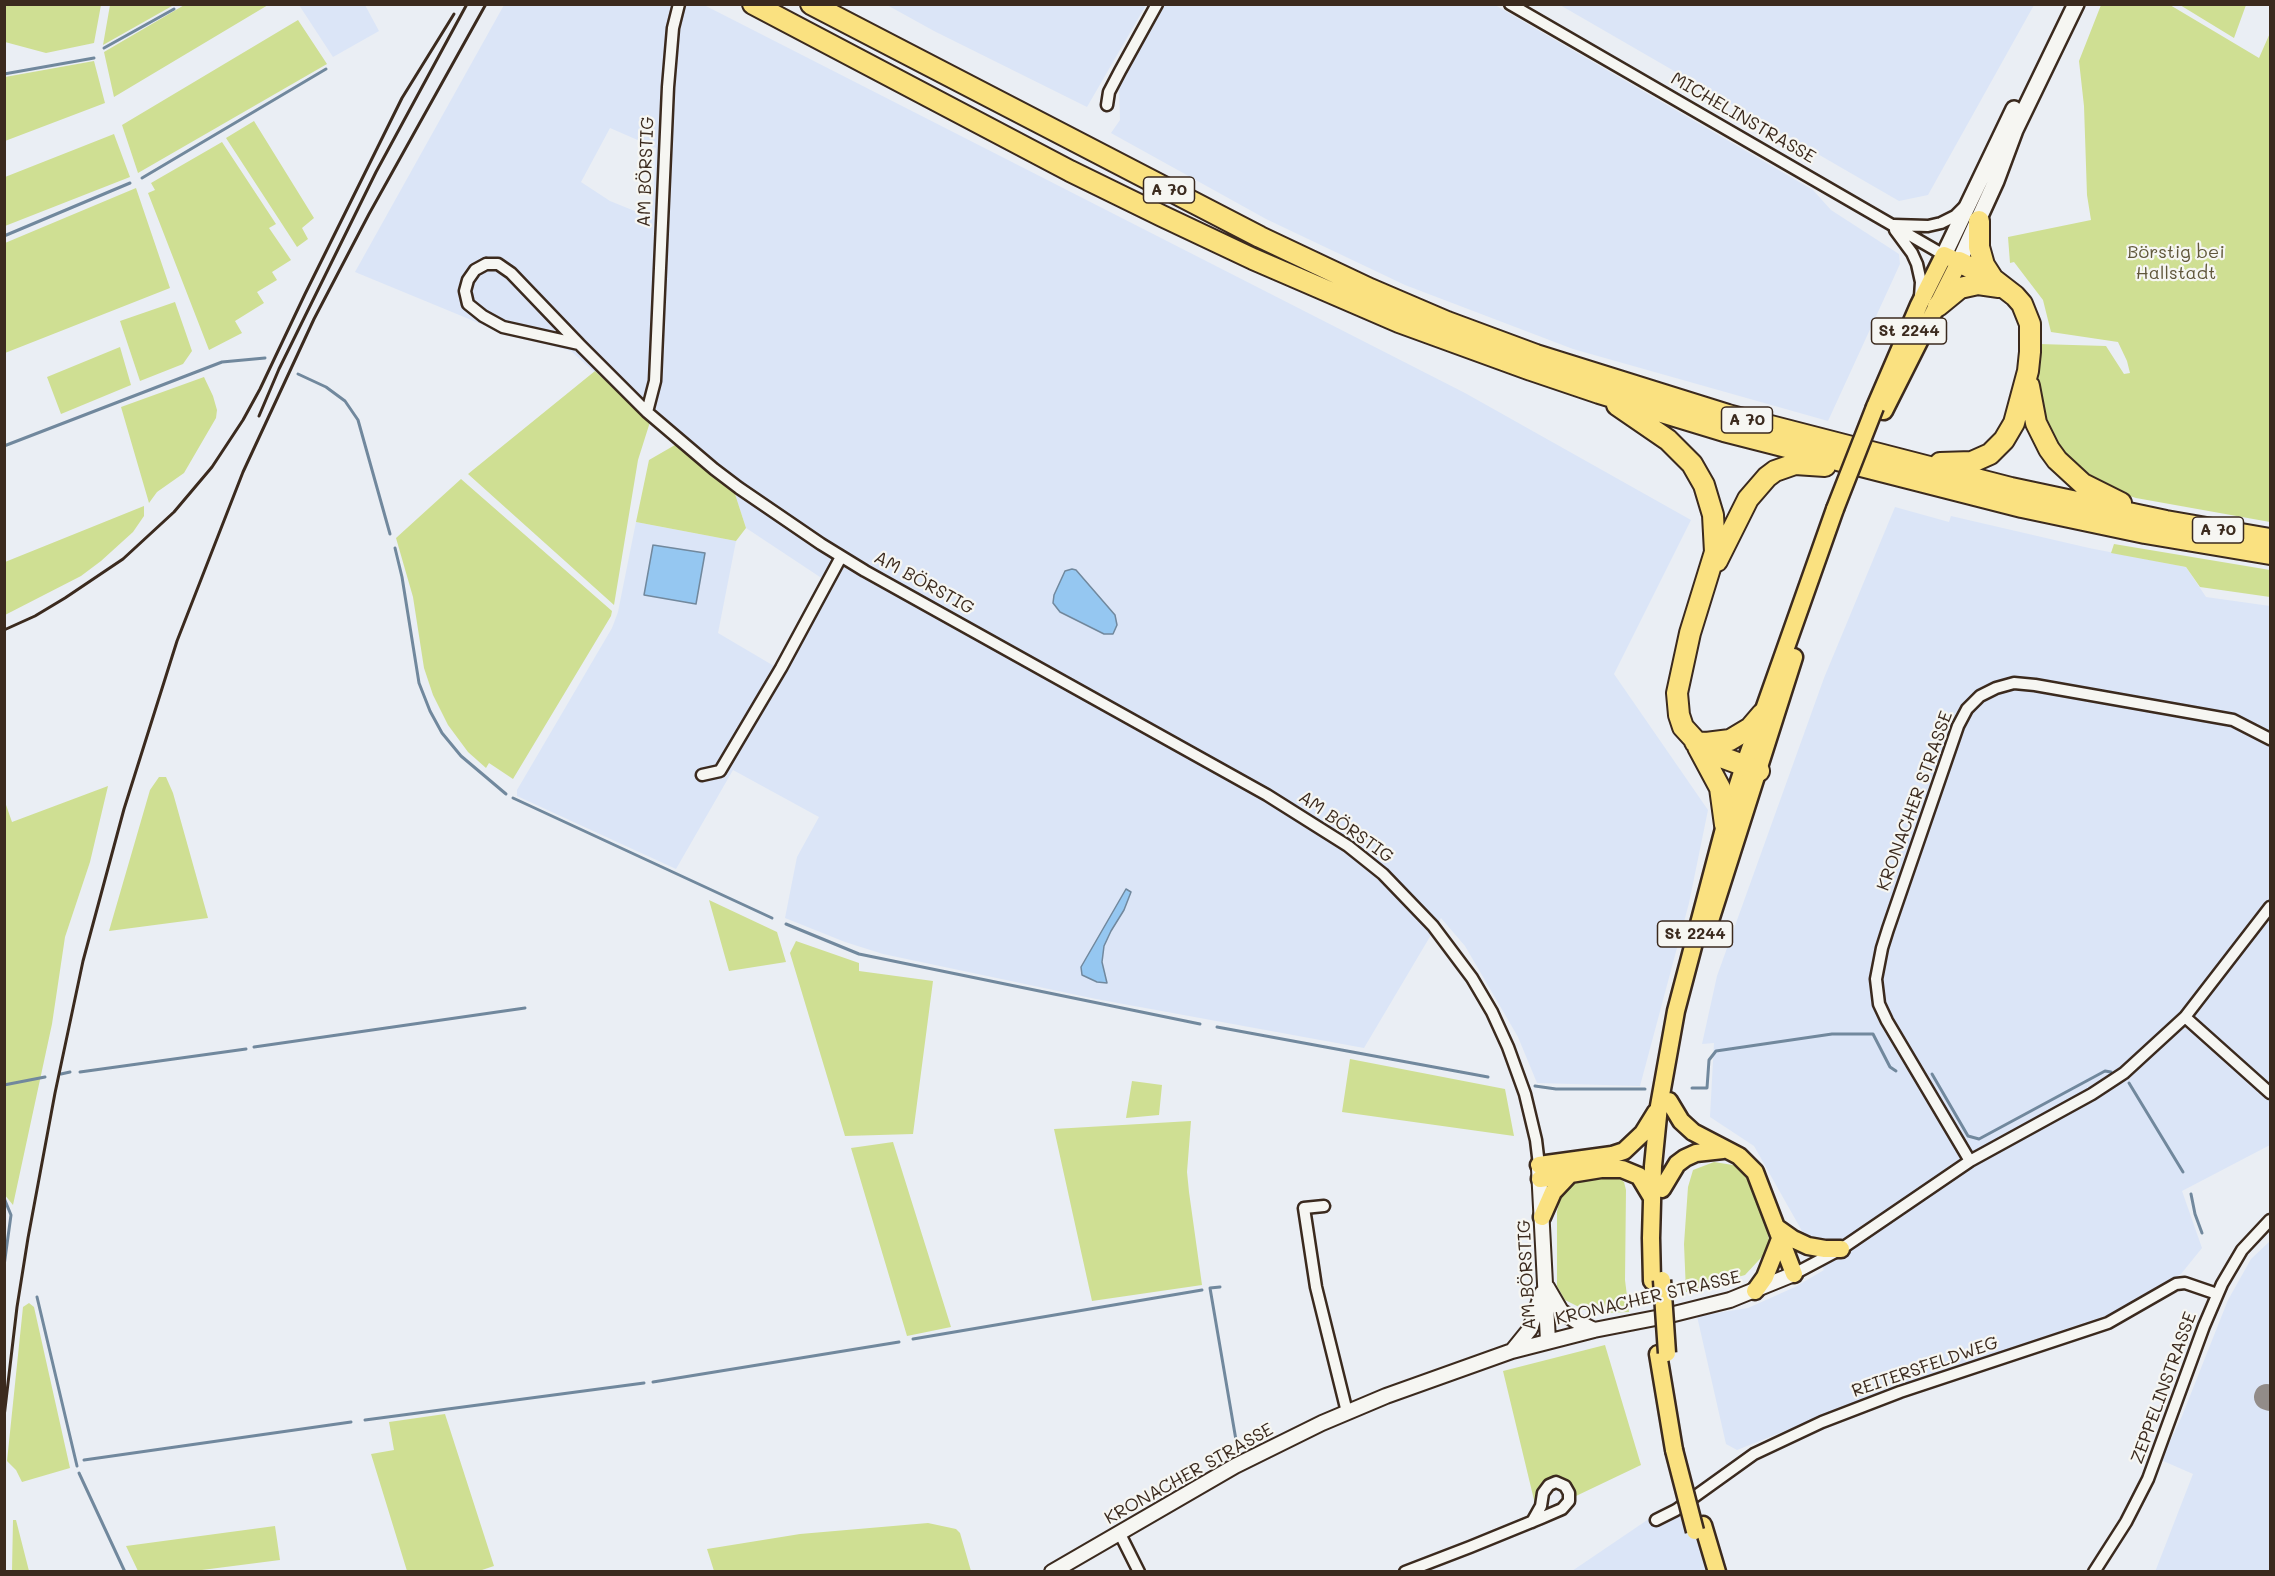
<!DOCTYPE html>
<html>
<head>
<meta charset="utf-8">
<style>
	body { margin:0 }
	#map { position:relative; width:2275px; height:1576px; overflow:hidden; background:#eaeef4; font-family:Mali,sans-serif }
	canvas { display:block }
	.frame { position:absolute; inset:0; border:6px solid #3b2a1e; pointer-events:none }
</style>
</head>
<body>
<div id="map">
<canvas width="2275" height="1576"></canvas>
<div class="frame"></div>
</div>
<script>
const c = document.querySelector('canvas').getContext('2d');
c.lineJoin = 'round';
function paint(path, color) { c.fillStyle = color; c.fill(path, 'evenodd'); }
const toPath = rows => new Path2D(rows.map(r => 'M' + r).join(''));
function strokePath(path, color, width, dash) { c.strokeStyle = color; c.lineWidth = width; c.lineCap = dash ? 'butt' : 'round'; c.setLineDash(dash || []); c.stroke(path); }
function write(font, color, halo, rows, align = 'center') {
  c.font = font + ' Mali,sans-serif'; c.lineWidth = 4.5; c.setLineDash([]); c.textBaseline = 'middle'; c.strokeStyle = halo; c.fillStyle = color; for (const [text, x, y, turn = 0] of rows) {
    c.save(); c.translate(x, y); c.rotate((+turn || 0) * Math.PI / 180); c.textAlign = isNaN(turn) ? turn : align; if (halo) c.strokeText(text, 0, 0); c.fillText(text, 0, 0); c.restore();
  }
}
paint(toPath([
	[1165,4,1495,5,1813,190,1831,210,1899,254,1900,264,1828,421,1573,349,1405,285,1266,219,1111,133,1120,120,1119,88],
	[299,5,365,5,379,31,333,57],
	[504,5,704,5,1465,393,1691,520,1614,674,1708,810,1689,903,1640,1086,1537,1083,1518,1037,1465,946,1441,918,1364,1048,1096,999,883,954,845,942,785,918,797,857,819,817,733,770,676,869,517,796,517,790,612,628,618,612,636,522,736,541,718,633,774,666,823,579,746,528,735,494,675,445,571,351,498,331,355,272],
	[610,128,656,148,652,218,610,201,581,182],
	[887,5,1146,5,1087,107,934,31],
	[1560,5,2034,5,1928,195,1899,201],
	[1895,507,1949,522,1951,516,2089,548,2186,567,2206,597,2270,606,2270,1145,2182,1191,2202,1248,2181,1274,2123,1310,1911,1381,1737,1450,1726,1444,1697,1316,1748,1308,1795,1287,1824,1270,1754,1146,1710,1117,1714,1043,1702,1044,1717,976,1824,678],
	[2270,1241,2270,1571,2155,1572,2193,1474,2161,1460,2182,1416,2228,1300,2251,1259],
	[1693,1489,1719,1571,1572,1571]
]), '#dbe5f7');
paint(toPath([
	[186,4,268,5,114,97,104,52],
	[4,5,101,5,94,43,46,53,5,42],
	[171,5,172,6,103,45,110,5],
	[2101,5,2170,5,2259,58,2270,33,2270,522,2136,498,2111,490,2092,480,2062,454,2042,419,2036,376,2039,344,2106,346,2124,374,2130,373,2127,361,2118,342,2051,332,2043,300,2014,262,2010,263,2008,237,2091,220,2087,195,2084,106,2079,61],
	[2180,5,2246,5,2234,38],
	[298,20,327,64,138,173,122,125],
	[94,61,105,103,5,141,5,77],
	[254,121,314,218,302,228,308,239,297,247,226,138],
	[114,134,130,177,5,226,5,177],
	[222,142,276,224,269,228,291,260,272,272,277,280,257,292,264,303,235,321,242,333,209,350,148,193,155,190,151,183],
	[136,188,170,288,5,353,5,243],
	[175,302,192,351,183,364,140,381,120,321],
	[120,347,131,385,61,414,47,377],
	[595,371,650,422,638,460,614,605,468,474],
	[204,377,213,396,217,410,216,418,184,473,157,492,149,503,121,407],
	[675,445,735,494,746,528,736,541,636,522,649,460],
	[461,479,612,611,611,616,513,779,489,763,486,768,468,752,448,725,433,695,424,668,413,597,396,538],
	[144,506,144,516,133,532,101,561,81,576,5,615,5,562],
	[2114,544,2270,570,2270,597,2200,587,2186,567,2111,553],
	[159,777,166,777,173,793,208,918,109,931,150,790],
	[108,786,90,862,65,937,52,1024,13,1205,4,1194,5,802,12,822],
	[709,900,777,932,786,962,729,971],
	[796,941,859,963,859,971,933,981,913,1134,845,1136,790,953],
	[1350,1059,1505,1089,1514,1136,1342,1112],
	[1132,1081,1162,1085,1159,1115,1126,1118],
	[1191,1121,1187,1172,1189,1192,1202,1285,1092,1301,1054,1129],
	[893,1142,951,1327,907,1336,851,1148],
	[1714,1162,1733,1165,1745,1173,1763,1216,1771,1247,1745,1275,1686,1292,1684,1244,1688,1187,1693,1170],
	[1598,1175,1617,1177,1624,1182,1626,1190,1625,1280,1629,1312,1601,1313,1585,1310,1565,1300,1557,1286,1557,1212,1561,1194,1574,1180],
	[29,1303,34,1307,70,1468,22,1482,16,1470,7,1461,23,1307],
	[1605,1345,1641,1465,1576,1496,1571,1485,1565,1480,1550,1479,1542,1484,1535,1504,1503,1371],
	[445,1414,494,1566,479,1571,407,1571,371,1454,394,1450,389,1422],
	[13,1520,16,1520,29,1571,12,1571],
	[928,1523,956,1529,960,1533,971,1571,714,1571,707,1549,800,1534],
	[275,1526,280,1560,194,1571,138,1571,126,1546]
]), '#cfdf93');
const water = toPath([
	[653,545,705,553,696,604,644,595,653,545],
	[1072,569,1076,570,1115,615,1117,625,1113,634,1104,634,1060,612,1053,603,1054,595,1065,571,1072,569],
	[1126,889,1131,892,1124,910,1111,931,1104,946,1102,962,1107,983,1097,982,1082,975,1081,967,1126,889]
]);
paint(water, '#95c7f1');
strokePath(water, '#71889d', 1.5);
strokePath(toPath([
	[104,48,174,9],
	[4,74,94,58],
	[142,178,326,69],
	[4,236,130,183],
	[298,374,326,387,345,401,358,420,390,534],
	[4,446,222,362,265,358],
	[395,548,402,577,419,683,430,711,442,733,461,756,506,794],
	[513,798,772,918],
	[786,924,859,954,1200,1024],
	[1217,1027,1488,1077],
	[254,1047,525,1008],
	[80,1072,246,1049],
	[61,1074,70,1072],
	[1932,1074,1968,1136,1979,1139,2105,1071,2111,1072],
	[2129,1083,2183,1172],
	[4,1085,45,1077],
	[1535,1086,1556,1089,1645,1089],
	[1692,1088,1707,1088,1709,1060,1716,1051,1832,1034,1873,1034,1890,1067,1896,1071],
	[2191,1194,2195,1214,2202,1233],
	[4,1198,11,1215,4,1266],
	[1220,1287,1210,1288,1237,1446],
	[37,1297,77,1466],
	[913,1339,1202,1290],
	[653,1382,899,1342],
	[365,1420,644,1383],
	[84,1460,351,1422],
	[79,1473,125,1572]
]), '#71889d', 3);
strokePath(toPath([
	[2267,1397,2270,1398]
]), '#928c89', 26);
const minor = toPath([
	[1510,4,1944,255],
	[1107,105,1109,92,1120,71,1157,4],
	[1894,225,1928,226,1941,223,1955,216,1963,208],
	[1895,230,1912,253,1917,264,1921,282,1920,297],
	[486,264,498,264,511,273,579,344,503,327,483,316,468,304,465,291,468,280,475,270,486,264],
	[579,344,647,412,714,469,739,488,821,544,865,571,1267,795,1348,846,1383,874,1433,926,1472,978,1492,1012,1508,1047,1525,1094,1536,1140,1539,1165],
	[647,412,655,381,668,87,673,28,679,4],
	[702,775,720,771,781,668,841,557],
	[2185,1017,2270,1093],
	[1970,1161,1887,1021,1879,1004,1876,979,1882,948,1888,929,1958,726,1967,709,1980,696,1996,688,2014,683,2035,685,2233,720,2270,739],
	[1324,1206,1304,1208,1316,1287,1347,1412],
	[1794,1274,1841,1249,1970,1161,2092,1094,2124,1073,2185,1017,2270,907],
	[1656,1520,1676,1510,1754,1454,1822,1422,1900,1392,2108,1323,2176,1284,2185,1283,2217,1294],
	[1120,1534,1139,1572],
	[1405,1572,1470,1547,1541,1518,1562,1509,1569,1501,1569,1493,1565,1486,1556,1482,1549,1485,1543,1493,1541,1506,1532,1522],
	[2094,1572,2126,1522,2148,1479,2204,1326,2222,1284,2242,1250,2270,1220]
]);
const tertiary = toPath([
	[1539,1169,1548,1341],
	[1547,1287,1561,1311,1576,1321,1594,1330],
	[1513,1350,1530,1329,1542,1293],
	[1052,1572,1235,1466,1322,1423,1386,1396,1512,1351,1594,1330,1666,1316,1730,1300,1794,1274]
]);
const secondary = toPath([
	[1944,255,2014,109],
	[1959,262,1996,181,2015,130,2076,4]
]);
const primary = toPath([
	[1875,407,1919,305,1944,255,1959,262,1884,411],
	[1708,927,1794,657],
	[1669,1101,1681,1121,1693,1132,1739,1156,1755,1172,1794,1274],
	[1539,1165,1612,1155,1624,1151,1643,1133,1656,1112],
	[1540,1179,1601,1169,1622,1169,1639,1176,1651,1196],
	[1662,1189,1677,1164,1685,1158,1696,1153,1723,1150],
	[1542,1217,1553,1192,1570,1174],
	[1776,1227,1793,1239,1808,1246,1825,1249,1841,1249],
	[1652,1281,1651,1238,1653,1166,1659,1106,1676,1011,1725,825,1744,766,1835,509],
	[1755,1291,1765,1277,1780,1239],
	[1658,1354,1674,1450],
	[1703,1525,1717,1572]
]);
const motorway = toPath([
	[753,4,1070,171,1162,216,1253,259,1399,322,1531,370,1599,393,1724,431,2022,507,2145,533,2270,554],
	[811,4,1260,237,1370,289,1447,322,1536,355,1728,415,2011,488,2166,521,2270,539],
	[1979,221,1979,247,1984,265,1993,279],
	[1938,306,1960,288,1978,284,1999,287],
	[2029,386,2036,423,2049,449,2057,460,2083,484,2121,503],
	[1617,405,1668,440,1692,464,1704,485,1713,515,1715,552,1690,633,1677,693,1679,715,1683,727,1705,751,1759,771],
	[1940,463,1972,462,1990,454,2004,440,2014,423,2028,371,2030,352,2030,324,2022,304,2015,296,1993,279,1959,262],
	[1717,561,1748,499,1767,477,1775,471,1795,464,1825,466],
	[1695,742,1706,743,1730,740,1750,728,1762,714],
	[1698,747,1720,788,1725,825]
]);
strokePath(minor, '#3b2a1e', 15);
strokePath(tertiary, '#3b2a1e', 18);
strokePath(secondary, '#3b2a1e', 20);
strokePath(primary, '#3b2a1e', 21);
strokePath(motorway, '#3b2a1e', 24);
strokePath(minor, '#f6f6f2', 10);
strokePath(tertiary, '#f6f6f2', 14);
strokePath(secondary, '#f6f6f2', 15);
strokePath(primary, '#fae180', 16);
strokePath(motorway, '#fae180', 20);
strokePath(toPath([
	[259,416,279,369,376,172,467,4],
	[4,630,35,616,65,598,123,559,174,512,212,467,243,420,260,389,305,294,402,98,454,14],
	[4,1417,17,1307,28,1238,55,1093,83,961,124,809,177,641,243,472,314,319,369,214,486,4]
]), '#3b2a1e', 3);
const primaryBridge = toPath([
	[1835,509,1875,407],
	[1662,1280,1667,1353],
	[1674,1450,1695,1531]
]);
strokePath(primaryBridge, '#3b2a1e', 21, []);
strokePath(primaryBridge, '#fae180', 16);
for (const [x, y, w] of [
	[1169,190,51],
	[1909,331,75],
	[1747,420,51],
	[2218,530,51],
	[1695,934,75]
]) { const box = new Path2D(); box.roundRect(x - w / 2, y - 13, w, 26, 4.5); c.fillStyle = '#f6f6f2'; c.fill(box); strokePath(box, '#3b2a1e', 1.5); }
write('bold 16px', '#3b2a1e', null, [
	["A 70",1169,190],
	["St 2244",1909,331],
	["A 70",1747,420],
	["A 70",2218,530],
	["St 2244",1695,934]
]);
write('18px', '#3b2a1e', '#f6f6f2', [
	["MICHELINSTRASSE",1743,118,30],
	["AM BÖRSTIG",646,172,-88],
	["AM BÖRSTIG",924,583,29],
	["KRONACHER STRASSE",1915,801,-70],
	["AM BÖRSTIG",1346,827,35],
	["AM BÖRSTIG",1527,1275,-93],
	["KRONACHER STRASSE",1648,1298,-13],
	["REITERSFELDWEG",1925,1367,-19],
	["ZEPPELINSTRASSE",2164,1388,-70],
	["KRONACHER STRASSE",1189,1474,-29]
]);
write('18px', '#60573b', '#f6f6f2', [
	["Börstig bei",2176,252],
	["Hallstadt",2176,273]
]);
</script>
</body>
</html>
